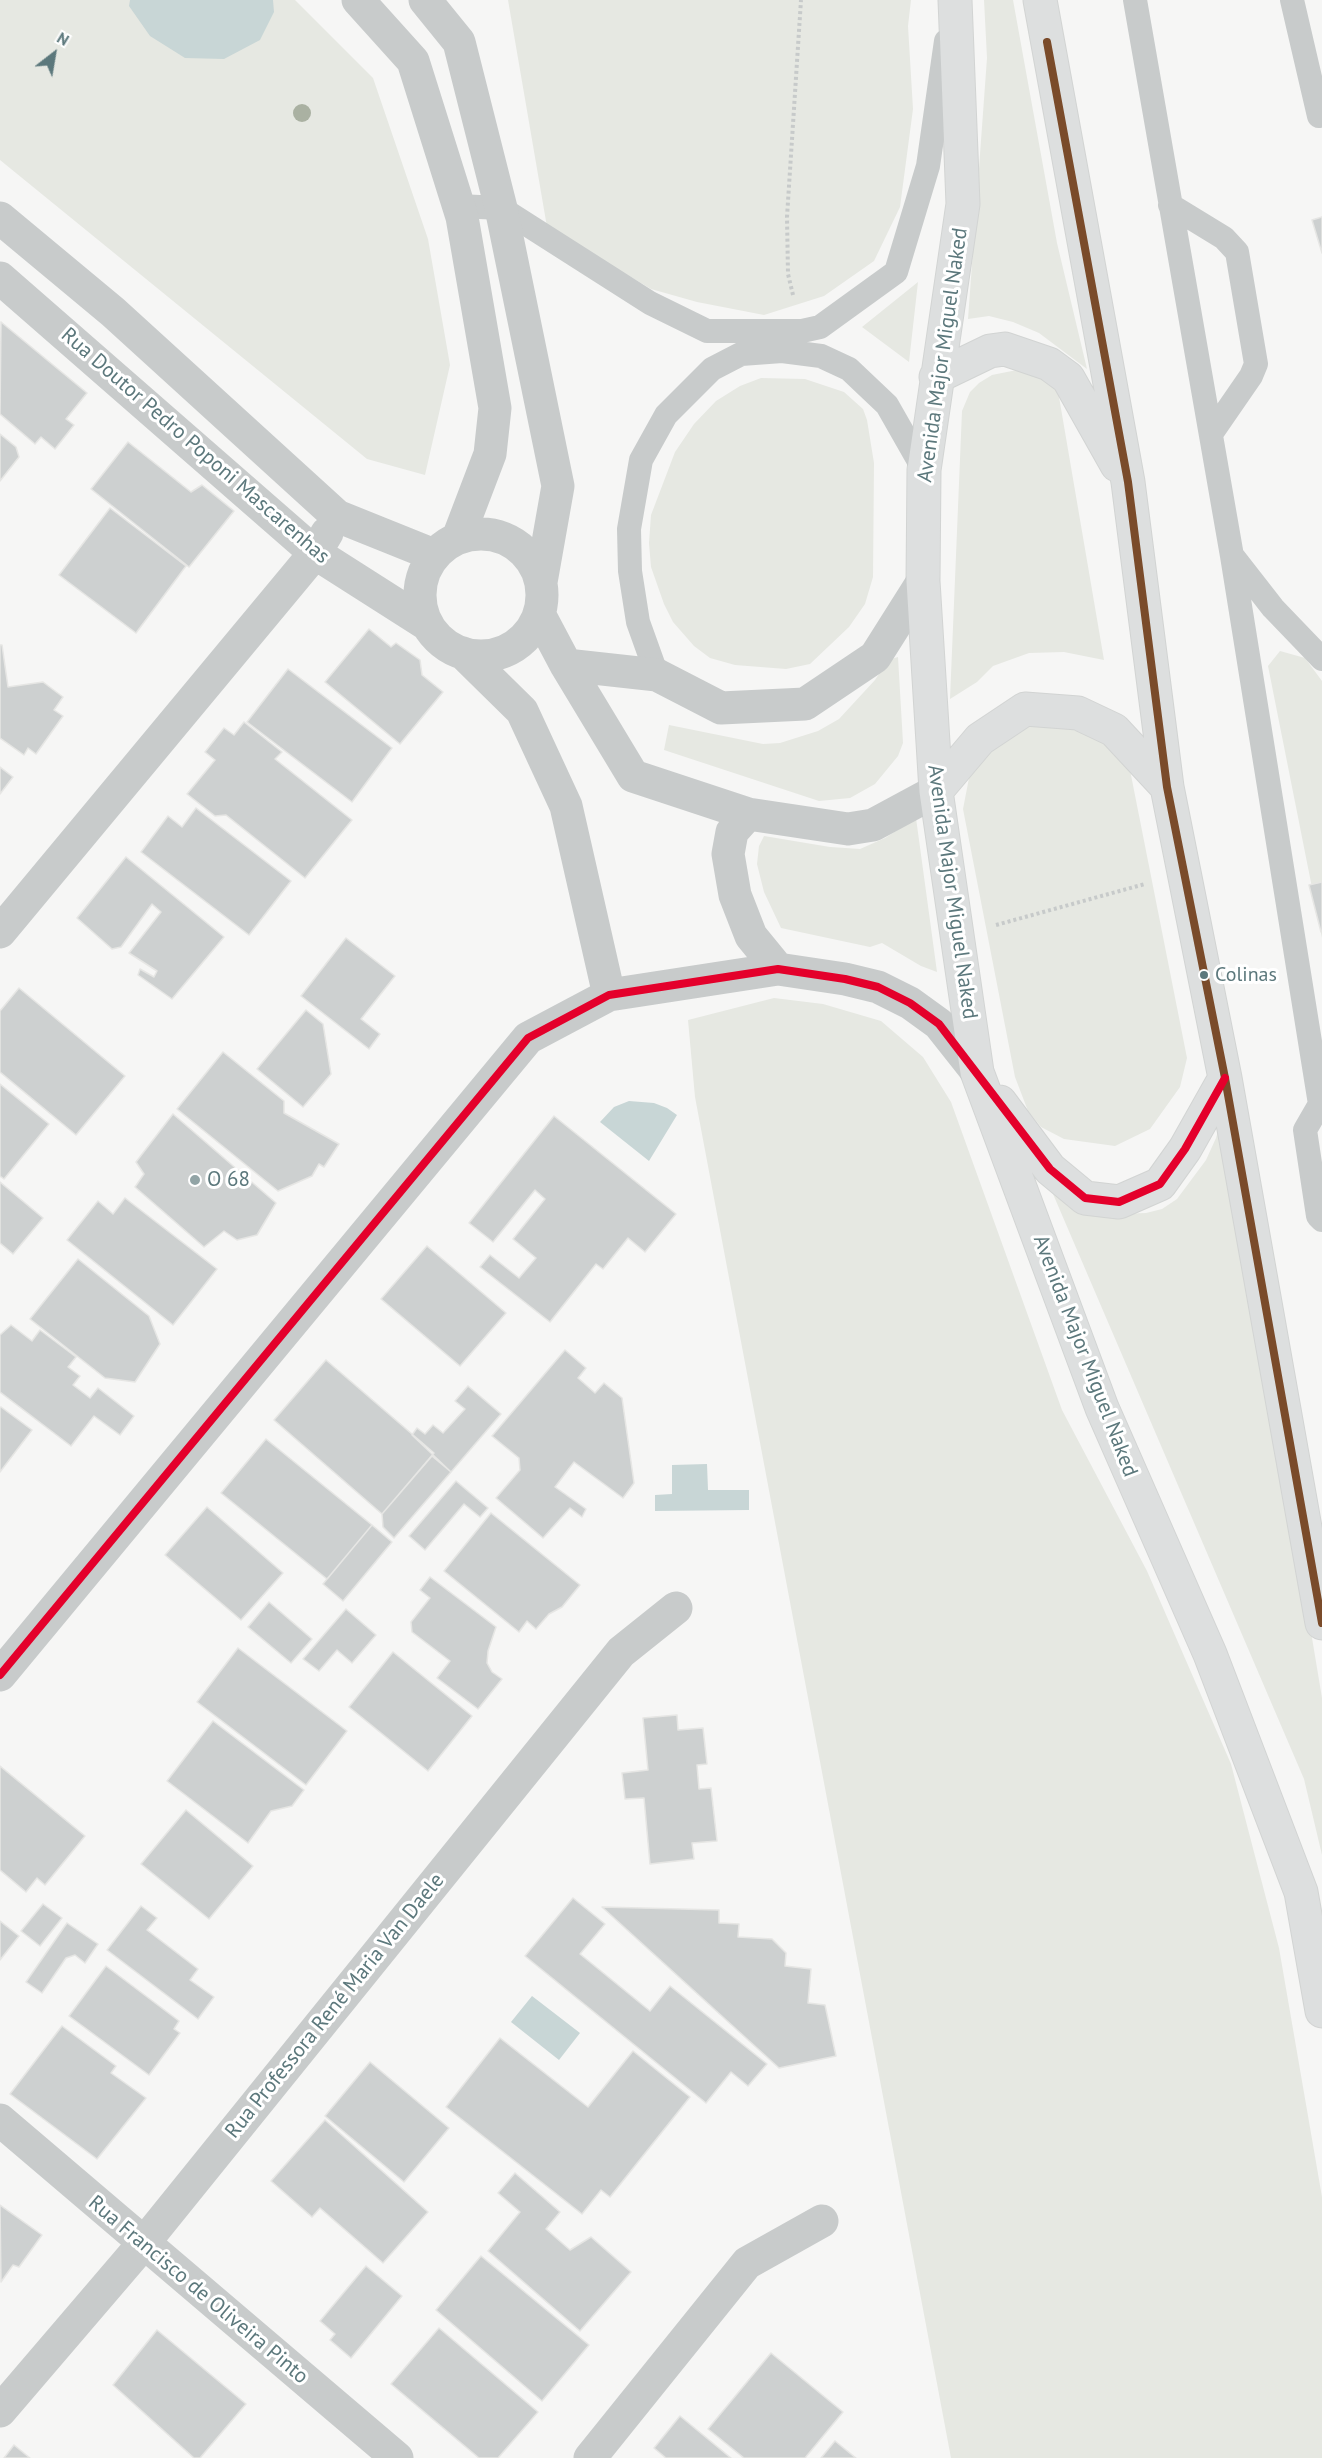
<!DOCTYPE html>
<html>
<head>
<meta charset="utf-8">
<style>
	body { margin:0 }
	#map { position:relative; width:1322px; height:2458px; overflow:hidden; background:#f6f6f5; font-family:"PT Sans",sans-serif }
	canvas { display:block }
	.north { position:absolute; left:24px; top:24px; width:60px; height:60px; -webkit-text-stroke:4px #fff; paint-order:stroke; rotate:31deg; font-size:16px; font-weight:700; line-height:24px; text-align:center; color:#5c787c }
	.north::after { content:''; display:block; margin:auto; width:21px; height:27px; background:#5c787c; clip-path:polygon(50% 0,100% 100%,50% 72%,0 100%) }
</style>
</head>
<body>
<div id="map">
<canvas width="1322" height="2458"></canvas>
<div class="north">N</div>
</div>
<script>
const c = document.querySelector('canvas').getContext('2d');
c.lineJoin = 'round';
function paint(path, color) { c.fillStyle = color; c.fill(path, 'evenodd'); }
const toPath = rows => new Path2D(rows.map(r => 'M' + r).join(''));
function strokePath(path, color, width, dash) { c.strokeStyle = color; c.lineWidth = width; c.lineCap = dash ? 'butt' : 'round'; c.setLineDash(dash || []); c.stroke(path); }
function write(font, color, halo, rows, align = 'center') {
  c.font = font + ' "PT Sans",sans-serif'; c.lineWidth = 6; c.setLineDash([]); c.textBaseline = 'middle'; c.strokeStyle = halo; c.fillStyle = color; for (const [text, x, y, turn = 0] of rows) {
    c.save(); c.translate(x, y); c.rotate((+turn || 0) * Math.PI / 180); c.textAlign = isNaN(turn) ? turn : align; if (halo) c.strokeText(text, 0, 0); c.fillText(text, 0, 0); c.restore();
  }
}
paint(toPath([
	[0,0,295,0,373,78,428,239,450,365,425,475,367,459,0,160],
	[508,0,911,0,908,26,913,109,900,207,874,261,824,296,764,315,697,302,651,289,547,227],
	[984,0,1013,0,1057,243,1087,369,1039,333,1013,322,989,316,968,319,987,58],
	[918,282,909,362,862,327],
	[1022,369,1039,374,1058,391,1104,660,1064,652,1029,653,993,666,977,682,950,699,962,411,970,392,979,383,992,375],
	[761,378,805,379,844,392,863,409,867,420,874,463,873,577,865,604,849,627,810,664,786,669,735,665,710,658,694,646,673,622,664,604,651,567,649,543,651,515,675,452,694,424,716,401,740,386],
	[1280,651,1305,658,1322,681,1322,938,1268,666],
	[898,657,903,743,898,756,875,784,850,798,819,801,664,750,669,725,763,744,780,743,818,731,839,719,875,680,888,660],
	[1048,721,1093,735,1117,754,1130,770,1187,1058,1180,1087,1150,1129,1115,1146,1064,1139,1041,1127,1028,1111,1015,1077,963,809,969,778,986,750,1017,731],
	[916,818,937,972,921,966,882,943,870,947,781,928,764,892,757,864,759,846,764,836,830,847,860,849,885,838],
	[774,998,823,1004,881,1021,923,1057,951,1102,1062,1410,1147,1571,1231,1764,1279,1948,1322,2197,1322,2458,951,2458,695,1097,688,1020],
	[1224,1109,1322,1698,1322,1855,1304,1779,1050,1187,1115,1214,1146,1213,1162,1209,1177,1199,1206,1160,1216,1138]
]), '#e6e8e2');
paint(toPath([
	[130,0,273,0,274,12,260,40,224,59,185,58,150,36,129,6],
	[629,1101,654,1103,667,1108,677,1115,649,1161,600,1122,614,1107],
	[707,1464,708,1490,749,1490,749,1510,655,1511,655,1495,672,1494,672,1465],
	[532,1996,580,2033,559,2060,511,2022]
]), '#c8d6d6');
const building = toPath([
	[1322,217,1322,253,1312,220,1322,217],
	[1,322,87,393,66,419,74,425,55,449,41,437,35,444,0,414,1,322],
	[0,434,16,447,19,457,0,481,0,434],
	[128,442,191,492,202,485,234,511,189,567,91,489,128,442],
	[110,508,186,566,136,633,59,575,110,508],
	[369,629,391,647,396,643,420,660,422,675,443,692,400,744,325,682,369,629],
	[0,645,2,645,8,687,43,682,63,697,54,710,63,716,36,754,28,748,24,755,0,738,0,645],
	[288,669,392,748,352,802,247,722,288,669],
	[244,722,282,752,275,759,352,820,305,878,226,815,215,816,187,794,215,760,205,752,224,728,234,735,244,722],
	[0,767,13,777,0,794,0,767],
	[196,808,291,881,249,935,141,852,168,816,182,827,196,808],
	[126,857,224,937,172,999,138,975,140,969,154,977,157,971,129,953,161,912,152,904,121,947,112,949,77,918,126,857],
	[1322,882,1322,931,1321,932,1309,885,1322,882],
	[346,938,395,976,361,1019,380,1034,369,1049,301,996,346,938],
	[19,988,125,1076,76,1135,0,1072,0,1011,19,988],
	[306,1010,323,1024,331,1074,303,1107,257,1069,306,1010],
	[223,1052,284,1101,284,1113,339,1144,324,1167,319,1164,312,1176,278,1191,177,1109,223,1052],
	[0,1084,49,1124,4,1179,0,1176,0,1084],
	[173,1114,276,1203,257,1235,237,1240,224,1231,204,1247,135,1187,144,1174,136,1162,173,1114],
	[554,1116,676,1214,645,1252,628,1238,603,1269,596,1264,550,1322,480,1267,490,1255,519,1278,536,1258,513,1239,545,1199,535,1190,493,1242,469,1223,554,1116],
	[0,1182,43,1218,13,1254,0,1243,0,1182],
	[125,1198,217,1269,173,1325,67,1240,98,1201,113,1214,125,1198],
	[427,1246,506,1313,460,1366,381,1299,427,1246],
	[78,1259,149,1316,160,1344,135,1382,105,1378,30,1319,78,1259],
	[11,1325,32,1341,40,1330,76,1357,68,1367,80,1376,73,1385,90,1398,98,1388,134,1416,120,1435,94,1416,71,1446,0,1392,0,1335,11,1325],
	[565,1350,586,1368,578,1378,595,1393,604,1383,622,1398,634,1483,623,1498,574,1462,555,1487,586,1509,582,1517,570,1508,543,1538,496,1498,520,1470,519,1458,492,1436,565,1350],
	[326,1360,434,1453,382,1514,274,1420,326,1360],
	[468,1386,501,1414,451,1472,412,1435,417,1428,425,1434,433,1425,443,1433,465,1409,455,1401,468,1386],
	[1,1407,32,1430,0,1472,0,1408,1,1407],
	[266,1439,372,1525,327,1579,221,1493,266,1439],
	[432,1456,451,1472,394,1538,383,1527,382,1514,432,1456],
	[456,1481,488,1508,480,1517,464,1504,425,1550,409,1536,456,1481],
	[207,1507,283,1573,241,1620,165,1555,207,1507],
	[491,1513,580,1585,562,1607,549,1614,536,1629,527,1621,519,1632,444,1571,491,1513],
	[372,1525,392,1542,343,1601,323,1584,372,1525],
	[430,1577,496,1627,488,1651,487,1663,492,1672,502,1679,478,1709,437,1678,450,1661,412,1632,411,1622,430,1598,420,1590,430,1577],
	[269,1602,312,1639,291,1663,248,1627,269,1602],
	[346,1609,376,1635,352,1663,337,1650,319,1671,303,1659,346,1609],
	[238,1648,347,1731,306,1785,197,1702,238,1648],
	[393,1652,472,1716,428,1771,349,1707,393,1652],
	[677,1715,678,1730,703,1728,707,1764,697,1765,699,1789,711,1788,717,1841,692,1843,694,1859,650,1864,644,1798,625,1799,622,1773,648,1770,643,1718,677,1715],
	[213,1721,304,1790,292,1806,271,1811,248,1843,167,1781,213,1721],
	[0,1766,85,1836,45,1885,37,1878,26,1892,0,1870,0,1766],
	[186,1810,253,1866,209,1919,141,1864,186,1810],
	[573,1898,605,1924,580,1954,650,2011,670,1986,767,2064,748,2086,731,2072,706,2103,525,1956,573,1898],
	[43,1904,62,1918,40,1946,21,1931,43,1904],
	[141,1906,157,1918,147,1930,198,1969,190,1980,214,1997,198,2019,107,1950,141,1906],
	[602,1907,719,1910,719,1923,739,1924,738,1937,772,1939,786,1953,785,1966,811,1969,808,2003,825,2005,836,2056,779,2068,602,1907],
	[0,1921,19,1936,0,1960,0,1921],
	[67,1923,98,1944,85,1963,75,1955,66,1958,42,1993,26,1982,67,1923],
	[106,1966,179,2021,174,2029,180,2033,149,2075,69,2016,106,1966],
	[62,2026,116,2066,111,2073,146,2098,97,2159,10,2094,62,2026],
	[500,2038,588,2107,633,2051,690,2097,610,2197,601,2190,582,2214,446,2107,500,2038],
	[370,2062,449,2128,404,2182,325,2116,370,2062],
	[325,2120,428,2212,383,2263,320,2208,312,2217,271,2181,325,2120],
	[515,2173,560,2212,546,2229,570,2250,591,2237,631,2272,580,2331,488,2251,520,2212,498,2193,515,2173],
	[0,2205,42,2235,19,2267,13,2265,1,2282,0,2205],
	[481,2256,589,2345,542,2401,436,2310,481,2256],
	[366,2266,402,2296,351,2358,330,2340,335,2334,320,2321,366,2266],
	[439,2328,538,2412,498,2458,479,2458,391,2384,439,2328],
	[157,2330,246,2404,200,2458,194,2458,113,2385,157,2330],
	[771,2353,843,2412,805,2458,744,2458,708,2429,771,2353],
	[680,2416,731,2458,666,2458,654,2448,680,2416],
	[835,2441,856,2458,821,2458,835,2441],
	[14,2445,30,2458,4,2458,14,2445]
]);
paint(building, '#cdd0d0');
strokePath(building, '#e6e6e4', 1.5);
const secondary = toPath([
	[955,0,963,204,924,470,923,581,936,791,977,1072,1102,1408,1210,1654,1301,1892,1322,2011],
	[1040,0,1128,482,1167,787,1225,1078,1322,1623],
	[936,377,990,351,1005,349,1049,364,1068,378,1117,465],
	[936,791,980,739,1025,709,1078,713,1114,730,1167,787],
	[1000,1102,1050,1169,1085,1198,1119,1202,1160,1184,1185,1149,1225,1078]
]);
strokePath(secondary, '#d2d4d3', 35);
strokePath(toPath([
	[793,295,788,274,787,217,801,0],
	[996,925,1145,884]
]), '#c7caca', 4, [3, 3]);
strokePath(toPath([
	[1135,0,1232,556,1320,1104,1305,1130,1318,1216,1322,1220],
	[1292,0,1319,116,1322,115],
	[1170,205,1224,238,1237,252,1256,364,1251,376,1211,434],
	[458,206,501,208,650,303,707,331,802,331,820,327,896,272,928,166,946,41],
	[1234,558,1273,608,1322,659],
	[657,675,638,622,630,571,629,529,641,460,666,415,712,369,741,354,782,351,821,356,849,369,887,405,924,470]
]), '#c8cbcb', 24);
strokePath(toPath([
	[358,0,413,61,462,217,495,408,490,454,458,538],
	[425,0,459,42,501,208,558,486,541,582],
	[0,218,113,312,337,516,434,555],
	[0,278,315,553,428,625],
	'420 595a61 61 0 1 1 122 0a61 61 0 1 1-122 0Z',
	[539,614,566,665,633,776,748,814,848,829,873,825,936,791],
	[463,653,522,711,566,806,609,995],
	[566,665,657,675,721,708,805,704,875,657,923,581],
	[748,814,732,832,728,854,735,895,751,936,778,969],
	[0,932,315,553,327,533],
	[0,1675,528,1038,609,995,778,969,845,979,878,987,910,1003,939,1024,977,1072],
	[0,2120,397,2458],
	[0,2411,143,2244,621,1652,676,1608],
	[590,2458,747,2263,822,2221]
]), '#c8cbcb', 33);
strokePath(secondary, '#dddfdf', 33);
strokePath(toPath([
	[1047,42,1128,482,1167,787,1225,1078,1322,1623]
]), '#7a4b2a', 8);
strokePath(toPath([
	[0,1675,528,1038,609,995,778,969,845,979,878,987,910,1003,939,1024,1050,1169,1085,1198,1119,1202,1160,1184,1185,1149,1225,1078]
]), '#e4002b', 8);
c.fillStyle = '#aab1a2';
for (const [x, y] of [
	[302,113]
]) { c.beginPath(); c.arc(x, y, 9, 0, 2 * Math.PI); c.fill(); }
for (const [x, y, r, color] of [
	[1204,975,5,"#5c787c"],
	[195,1180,6,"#92a4a6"]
]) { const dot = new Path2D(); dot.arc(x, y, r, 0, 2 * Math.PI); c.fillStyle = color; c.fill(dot); strokePath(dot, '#fff', 2); }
write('20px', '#5c787c', '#fff', [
	["Colinas",1215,975]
], 'left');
write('21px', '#5c787c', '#fff', [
	["Avenida Major Miguel Naked",943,355,-82],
	["Rua Doutor Pedro Poponi Mascarenhas",195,446,41],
	["Avenida Major Miguel Naked",952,892,82],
	["Avenida Major Miguel Naked",1085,1356,69],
	["Rua Professora René Maria Van Daele",335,2006,-51],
	["Rua Francisco de Oliveira Pinto",198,2290,40]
]);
write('21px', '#5c787c', '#fff', [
	["O 68",207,1180]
], 'left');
</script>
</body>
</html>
